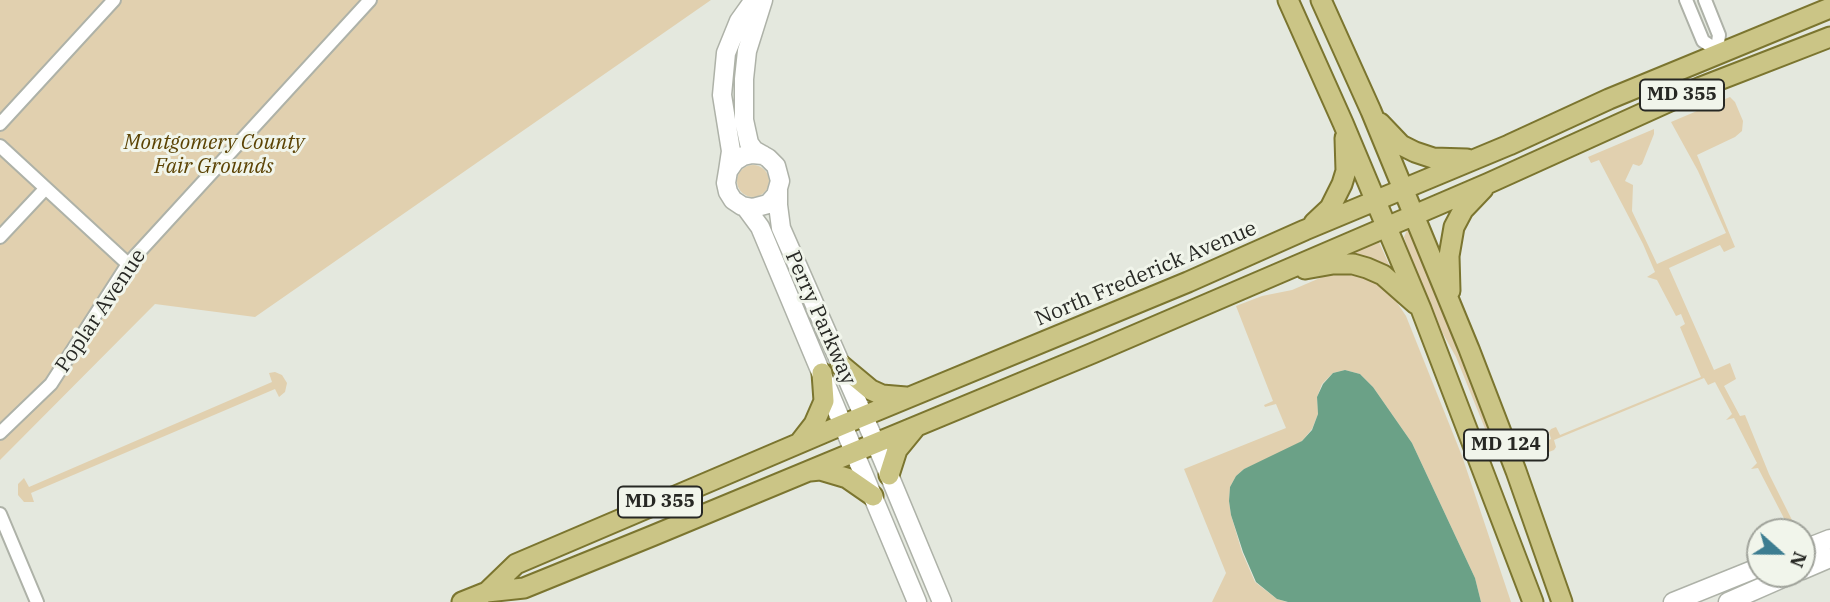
<!DOCTYPE html>
<html>
<head>
<meta charset="utf-8">
<style>
	body { margin:0 }
	#map { position:relative; width:1830px; height:602px; overflow:hidden; background:#e4e8de; font-family:"IBM Plex Serif",serif }
	canvas { display:block }
	.north { position:absolute; left:1746px; top:518px; width:70px; height:70px; box-sizing:border-box; background:#f1f5eb; border:2px solid #a0a39b; border-radius:50%; rotate:111deg; font-size:19px; font-weight:700; line-height:28px; text-align:center; color:#272824 }
	.north::after { content:''; display:block; margin:auto; width:24px; height:32px; background:#3d7d91; clip-path:polygon(50% 0,100% 100%,50% 72%,0 100%) }
</style>
</head>
<body>
<div id="map">
<canvas width="1830" height="602"></canvas>
<div class="north">N</div>
</div>
<script>
const c = document.querySelector('canvas').getContext('2d');
c.lineJoin = 'round';
function paint(path, color) { c.fillStyle = color; c.fill(path, 'evenodd'); }
const toPath = rows => new Path2D(rows.map(r => 'M' + r).join(''));
function strokePath(path, color, width, dash) { c.strokeStyle = color; c.lineWidth = width; c.lineCap = dash ? 'butt' : 'round'; c.setLineDash(dash || []); c.stroke(path); }
function write(font, color, halo, rows, align = 'center') {
  c.font = font + ' "IBM Plex Serif",serif'; c.lineWidth = 6; c.setLineDash([]); c.textBaseline = 'middle'; c.strokeStyle = halo; c.fillStyle = color; for (const [text, x, y, turn = 0] of rows) {
    c.save(); c.translate(x, y); c.rotate((+turn || 0) * Math.PI / 180); c.textAlign = isNaN(turn) ? turn : align; if (halo) c.strokeText(text, 0, 0); c.fillText(text, 0, 0); c.restore();
  }
}
paint(toPath([
	[0,0,711,0,255,317,155,304,0,460],
	[1730,97,1735,102,1743,121,1742,131,1735,137,1697,155,1735,247,1724,252,1720,245,1669,268,1714,370,1730,363,1736,379,1724,386,1740,416,1745,415,1769,474,1798,532,1782,532,1788,526,1758,468,1751,469,1757,463,1734,418,1726,420,1732,414,1715,382,1708,385,1704,378,1554,440,1556,447,1554,450,1528,460,1525,451,1524,439,1531,438,1536,445,1551,439,1549,432,1551,429,1556,427,1560,435,1701,377,1680,327,1685,324,1681,314,1676,316,1657,280,1647,277,1655,272,1643,244,1599,160,1591,163,1588,157,1654,129,1654,134,1642,164,1639,166,1633,164,1625,181,1633,185,1632,211,1657,264,1726,233,1698,171,1671,122],
	'737 181a16 16 0 1 1 32 0a16 16 0 1 1-32 0Z',
	[1407,230,1410,230,1492,431,1491,433,1486,431,1456,357,1442,332,1410,255,1404,237],
	[1379,242,1395,278,1343,257],
	[1344,273,1375,281,1390,292,1406,316,1462,456,1511,602,1481,602,1475,578,1412,443,1373,387,1360,374,1345,370,1333,373,1322,384,1317,397,1318,414,1312,429,1302,441,1289,449,1244,469,1236,476,1230,487,1229,501,1231,515,1242,552,1255,582,1277,599,1287,602,1212,602,1226,573,1184,469,1286,428,1276,404,1265,407,1264,405,1273,401,1236,306,1262,296,1292,290,1327,275],
	[275,372,282,375,287,383,285,392,279,397,275,389,31,493,34,502,24,502,18,495,18,484,24,478,29,487,272,382,269,373]
]), '#e1d0af');
paint(toPath([
	[1345,370,1360,374,1373,387,1412,443,1475,578,1481,602,1288,602,1277,599,1256,582,1243,552,1231,515,1229,501,1230,487,1236,476,1244,469,1302,441,1312,430,1318,414,1317,397,1323,384,1333,373]
]), '#6ba187');
const street = toPath([
	[1686,0,1703,41,1717,50,1719,35,1705,0],
	[0,124,114,0],
	[0,146,128,264],
	[0,237,45,189],
	[0,433,51,384,128,264,370,0],
	[0,514,37,602]
]);
const secondary = toPath([
	[763,155,752,154,743,156,735,161,728,171,726,183,728,192,733,200,742,206,753,208,768,204,776,195,780,181,776,166,768,158,754,150,749,143,744,120,744,79,747,51,763,0],
	[728,171,731,151,722,95,726,53,739,21,754,0],
	[778,190,778,205,781,228,882,458,942,602],
	[746,208,760,227,917,602],
	[1802,550,1830,539],
	[1802,570,1830,558],
	[1673,602,1760,567],
	[1728,602,1792,574]
]);
const primary = toPath([
	[1288,0,1343,123,1421,309,1533,602],
	[1321,0,1371,111,1469,349,1516,471,1562,602],
	[1380,123,1401,145,1415,152,1433,158,1467,159],
	[1314,223,1330,208,1342,184,1346,171,1345,138],
	[1305,269,1333,264,1353,264,1367,268,1383,275,1416,304],
	[1450,291,1449,256,1454,227,1463,210,1483,189],
	[841,365,871,390,882,395,906,397],
	[800,442,814,424,824,401,822,373],
	[810,471,820,470,847,478,873,496],
	[889,475,897,450,915,428],
	[487,592,516,564,842,425,1188,282,1305,230,1509,145,1609,99,1830,8],
	[462,602,487,592,524,588,652,536,1093,353,1489,183,1701,87,1830,37]
]);
strokePath(street, '#aeb2a8', 16);
strokePath(secondary, '#aeb2a8', 21);
strokePath(primary, '#7b752f', 23);
strokePath(street, '#fff', 12);
strokePath(secondary, '#fff', 18);
strokePath(primary, '#cbc586', 19);
for (const [x, y, w] of [
	[1682,95,84],
	[1506,445,84],
	[660,502,84]
]) { const box = new Path2D(); box.roundRect(x - w / 2, y - 15.5, w, 31, 5); c.fillStyle = '#f1f5eb'; c.fill(box); strokePath(box, '#272824', 2); }
write('bold 19px', '#272824', null, [
	["MD 355",1682,95],
	["MD 124",1506,445],
	["MD 355",660,502]
]);
write('italic 21px', '#5b4304', '#f1f5eb', [
	["Montgomery County",214,143],
	["Fair Grounds",214,167]
]);
write('21px', '#272824', '#f1f5eb', [
	["North Frederick Avenue",1146,274,-23],
	["Poplar Avenue",101,311,-56],
	["Perry Parkway",820,318,66]
]);
</script>
</body>
</html>
